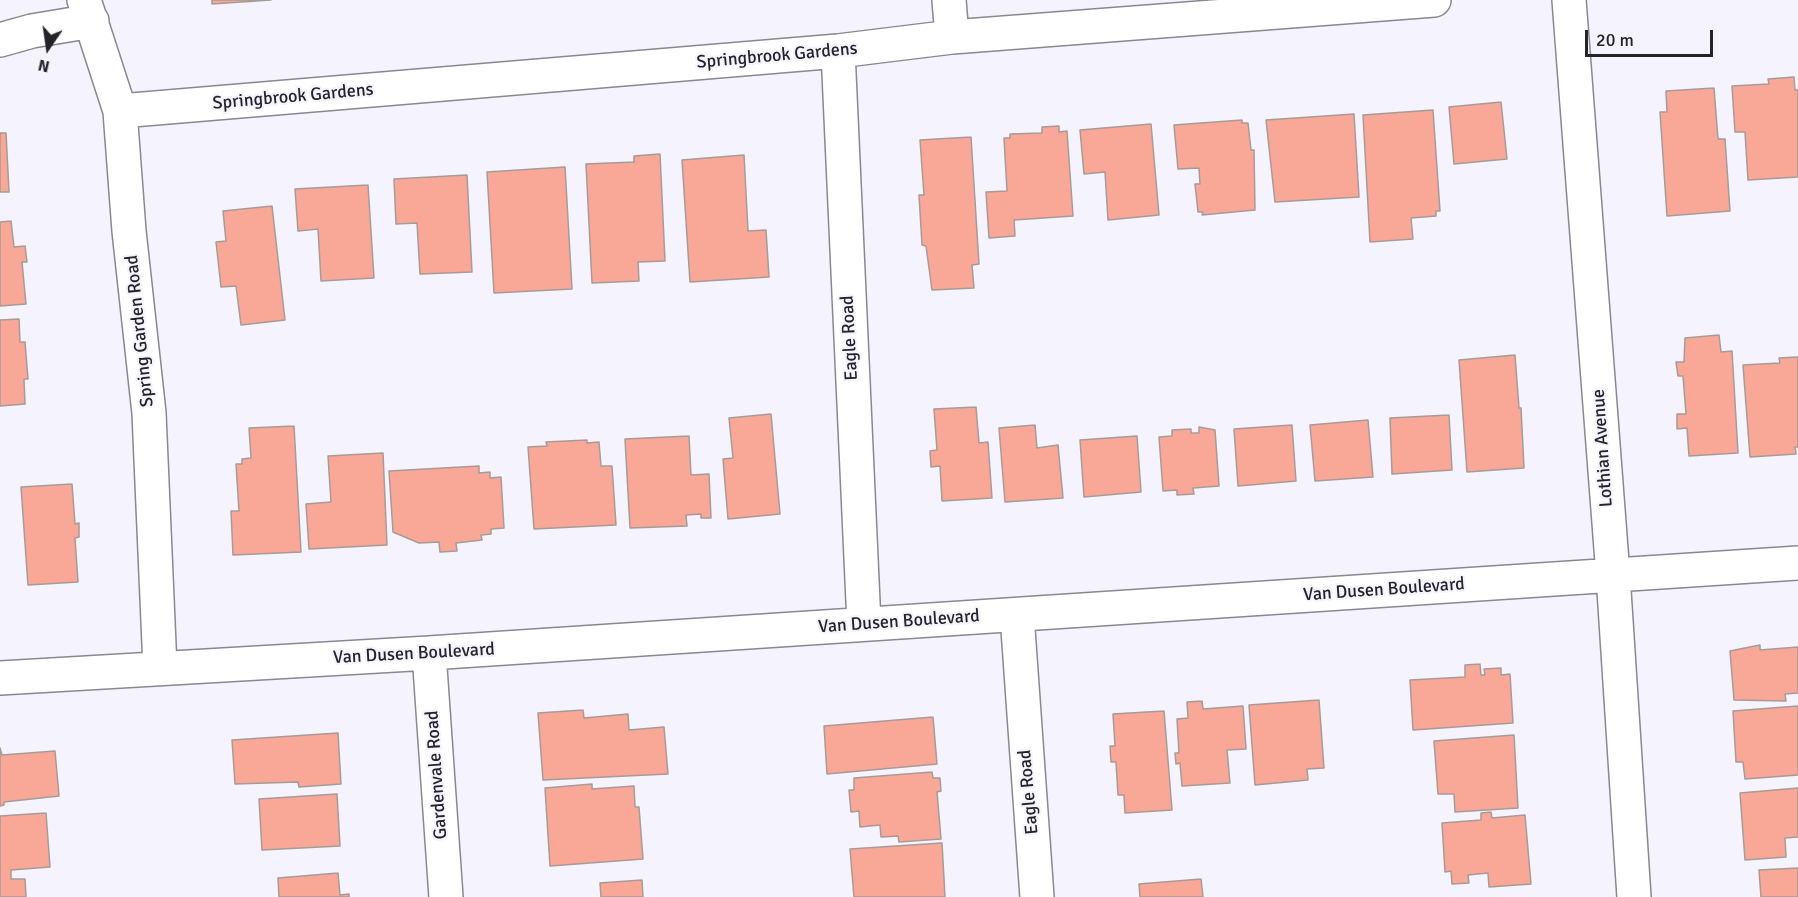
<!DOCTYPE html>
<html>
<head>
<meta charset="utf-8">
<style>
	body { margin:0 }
	#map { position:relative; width:1798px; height:897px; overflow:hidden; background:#f5f3fd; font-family:Signika,sans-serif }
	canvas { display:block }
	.north { position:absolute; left:18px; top:18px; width:60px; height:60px; -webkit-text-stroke:4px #f5f3fd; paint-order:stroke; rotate:193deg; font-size:16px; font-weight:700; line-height:24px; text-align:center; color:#242328 }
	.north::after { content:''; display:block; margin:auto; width:21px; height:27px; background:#242328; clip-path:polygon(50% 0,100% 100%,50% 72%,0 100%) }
	.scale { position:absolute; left:1585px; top:30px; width:128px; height:27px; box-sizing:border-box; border:3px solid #242328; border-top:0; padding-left:8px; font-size:18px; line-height:21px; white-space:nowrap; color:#242328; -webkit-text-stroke:4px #f5f3fd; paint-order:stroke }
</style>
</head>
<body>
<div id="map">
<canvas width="1798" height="897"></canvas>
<div class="north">N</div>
<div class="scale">20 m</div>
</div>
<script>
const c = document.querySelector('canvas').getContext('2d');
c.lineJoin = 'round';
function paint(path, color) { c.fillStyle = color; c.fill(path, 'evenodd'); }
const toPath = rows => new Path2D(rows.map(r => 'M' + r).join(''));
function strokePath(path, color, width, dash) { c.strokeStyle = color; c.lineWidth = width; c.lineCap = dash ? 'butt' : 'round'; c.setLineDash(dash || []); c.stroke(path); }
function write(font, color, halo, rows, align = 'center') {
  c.font = font + ' Signika,sans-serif'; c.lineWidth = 4.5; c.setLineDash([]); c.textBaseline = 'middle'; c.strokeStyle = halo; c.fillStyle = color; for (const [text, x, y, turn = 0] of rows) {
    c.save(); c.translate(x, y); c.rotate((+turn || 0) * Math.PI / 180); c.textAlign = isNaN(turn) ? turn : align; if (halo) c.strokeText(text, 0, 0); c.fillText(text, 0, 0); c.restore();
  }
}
const building = toPath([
	[212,0,271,0,212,4,212,0],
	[1794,77,1795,90,1798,90,1798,177,1748,180,1745,132,1735,132,1732,86,1769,84,1768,79,1794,77],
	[1714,88,1718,139,1725,139,1730,211,1667,216,1660,112,1667,112,1666,91,1714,88],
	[1501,102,1507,159,1454,164,1449,107,1501,102],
	[1433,110,1440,211,1436,211,1436,216,1411,218,1413,239,1370,242,1363,115,1433,110],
	[1354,114,1359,197,1275,202,1266,120,1354,114],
	[1242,120,1242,123,1248,123,1251,150,1254,150,1255,210,1202,215,1203,212,1198,212,1195,184,1200,184,1199,168,1178,169,1174,125,1242,120],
	[1151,124,1159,215,1108,220,1105,172,1084,174,1080,130,1151,124],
	[1059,126,1059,132,1067,131,1073,216,1014,220,1015,236,989,238,986,192,1007,191,1004,138,1010,138,1010,134,1042,133,1042,127,1059,126],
	[0,133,6,133,9,192,0,192,0,133],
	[971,137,979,264,972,265,974,288,932,290,926,246,922,245,919,195,924,195,920,140,971,137],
	[660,154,665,261,638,262,639,281,592,283,586,164,634,162,634,156,660,154],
	[744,155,748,231,766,230,769,277,690,282,682,160,744,155],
	[565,167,572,289,494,293,487,172,565,167],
	[467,175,472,272,420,274,417,223,396,224,394,179,467,175],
	[368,185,374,278,321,281,318,229,298,231,295,189,368,185],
	[272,206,285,320,241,325,236,286,221,287,216,242,226,241,223,211,272,206],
	[11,221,14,247,25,246,27,262,22,262,26,304,0,306,0,222,11,221],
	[19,319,20,342,25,342,28,379,24,379,25,404,0,406,0,320,19,319],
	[1719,335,1721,352,1732,351,1738,453,1689,456,1687,428,1677,429,1677,414,1686,414,1683,376,1678,376,1676,362,1684,362,1685,338,1719,335],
	[1515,355,1519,408,1521,408,1524,468,1467,472,1459,360,1515,355],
	[1798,357,1798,447,1795,447,1796,454,1750,457,1743,365,1780,363,1779,358,1798,357],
	[976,407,979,443,988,442,992,498,942,501,940,466,931,467,930,451,937,450,934,409,976,407],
	[771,414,780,514,728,519,723,459,733,458,729,418,771,414],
	[1449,415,1452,470,1392,474,1390,418,1449,415],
	[1368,420,1373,477,1315,481,1310,425,1368,420],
	[1035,425,1037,448,1058,445,1063,498,1005,502,999,428,1035,425],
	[1292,425,1296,481,1238,486,1234,429,1292,425],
	[294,426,301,552,233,555,231,511,239,511,236,464,242,464,242,459,251,458,249,428,294,426],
	[1199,427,1215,430,1219,486,1193,488,1194,494,1177,495,1177,490,1163,491,1159,437,1172,436,1172,430,1191,429,1191,433,1199,433,1199,427],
	[689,436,691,475,709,474,711,518,701,518,701,514,686,515,687,526,630,528,625,439,689,436],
	[1137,436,1141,492,1084,497,1080,440,1137,436],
	[587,440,587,443,599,442,601,466,612,466,616,525,534,529,528,447,547,446,546,442,587,440],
	[383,453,387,545,309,549,306,504,331,502,328,456,383,453],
	[479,466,479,473,490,472,490,478,501,477,504,528,491,529,491,534,481,535,482,540,456,543,457,551,440,552,439,542,419,543,393,532,389,471,479,466],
	[72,484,75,524,79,523,79,537,75,538,78,582,28,585,21,487,72,484],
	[1760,645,1760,650,1798,647,1798,693,1785,694,1786,701,1734,700,1730,651,1760,645],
	[1480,664,1481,675,1485,675,1484,669,1501,668,1501,675,1510,674,1513,723,1413,730,1410,680,1465,677,1465,665,1480,664],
	[1319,700,1324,768,1307,769,1308,780,1255,785,1249,705,1319,700],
	[1202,701,1203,709,1243,706,1246,749,1227,750,1230,783,1182,786,1180,763,1176,764,1175,753,1179,753,1177,719,1188,718,1187,702,1202,701],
	[1798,706,1798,775,1745,779,1743,762,1736,762,1733,711,1798,706],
	[583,710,584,718,628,714,629,730,664,727,668,774,543,780,538,713,583,710],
	[1164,711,1172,810,1125,813,1124,795,1118,795,1116,762,1111,762,1110,746,1115,746,1113,714,1164,711],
	[933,717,937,764,827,774,824,726,933,717],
	[338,733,341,784,299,787,298,782,235,784,232,740,338,733],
	[1514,735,1518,808,1455,812,1454,794,1438,794,1434,741,1514,735],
	[0,748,2,755,55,751,59,796,4,802,4,805,0,806,0,748],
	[932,772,933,778,940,778,941,791,937,792,941,839,899,842,898,836,881,837,880,825,860,827,859,811,851,812,849,790,854,790,854,778,932,772],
	[592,784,592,789,634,786,635,807,639,807,643,859,550,866,545,788,592,784],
	[1798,788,1798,837,1785,838,1786,857,1745,860,1740,793,1798,788],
	[337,794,340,846,262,850,259,799,337,794],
	[1491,812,1492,818,1525,815,1531,884,1489,887,1488,873,1468,875,1469,883,1452,884,1451,871,1445,872,1442,823,1481,820,1481,813,1491,812],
	[46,813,50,867,11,870,11,879,25,879,26,897,0,897,0,816,46,813],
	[942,843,945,897,854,897,850,849,942,843],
	[1798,868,1798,897,1761,897,1759,870,1798,868],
	[338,873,340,895,349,894,349,897,279,897,278,878,338,873],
	[1201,879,1203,897,1140,897,1139,884,1201,879],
	[642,880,643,897,601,897,600,883,642,880]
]);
paint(building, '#f9a898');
strokePath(building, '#a89a97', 1.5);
const minor = toPath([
	[84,0,120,111,129,231,149,413,160,668],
	[949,0,952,37],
	[1569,0,1613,575,1634,897],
	[0,40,32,31,92,21],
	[838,51,864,624],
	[120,111,838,51,952,37,1434,0],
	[1017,615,1037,897],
	[429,653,446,897],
	[0,678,429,653,1798,563]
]);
strokePath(minor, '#898792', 36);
strokePath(minor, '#fff', 33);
write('18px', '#242328', '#f5f3fd', [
	["Springbrook Gardens",777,56,-5],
	["Springbrook Gardens",293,97,-5],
	["Spring Garden Road",140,331,-96],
	["Eagle Road",850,338,-93],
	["Lothian Avenue",1603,448,-94],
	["Van Dusen Boulevard",1384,590,-4],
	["Van Dusen Boulevard",899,622,-4],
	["Van Dusen Boulevard",414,654,-3],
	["Gardenvale Road",437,775,-94],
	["Eagle Road",1029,792,-95]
]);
</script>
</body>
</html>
